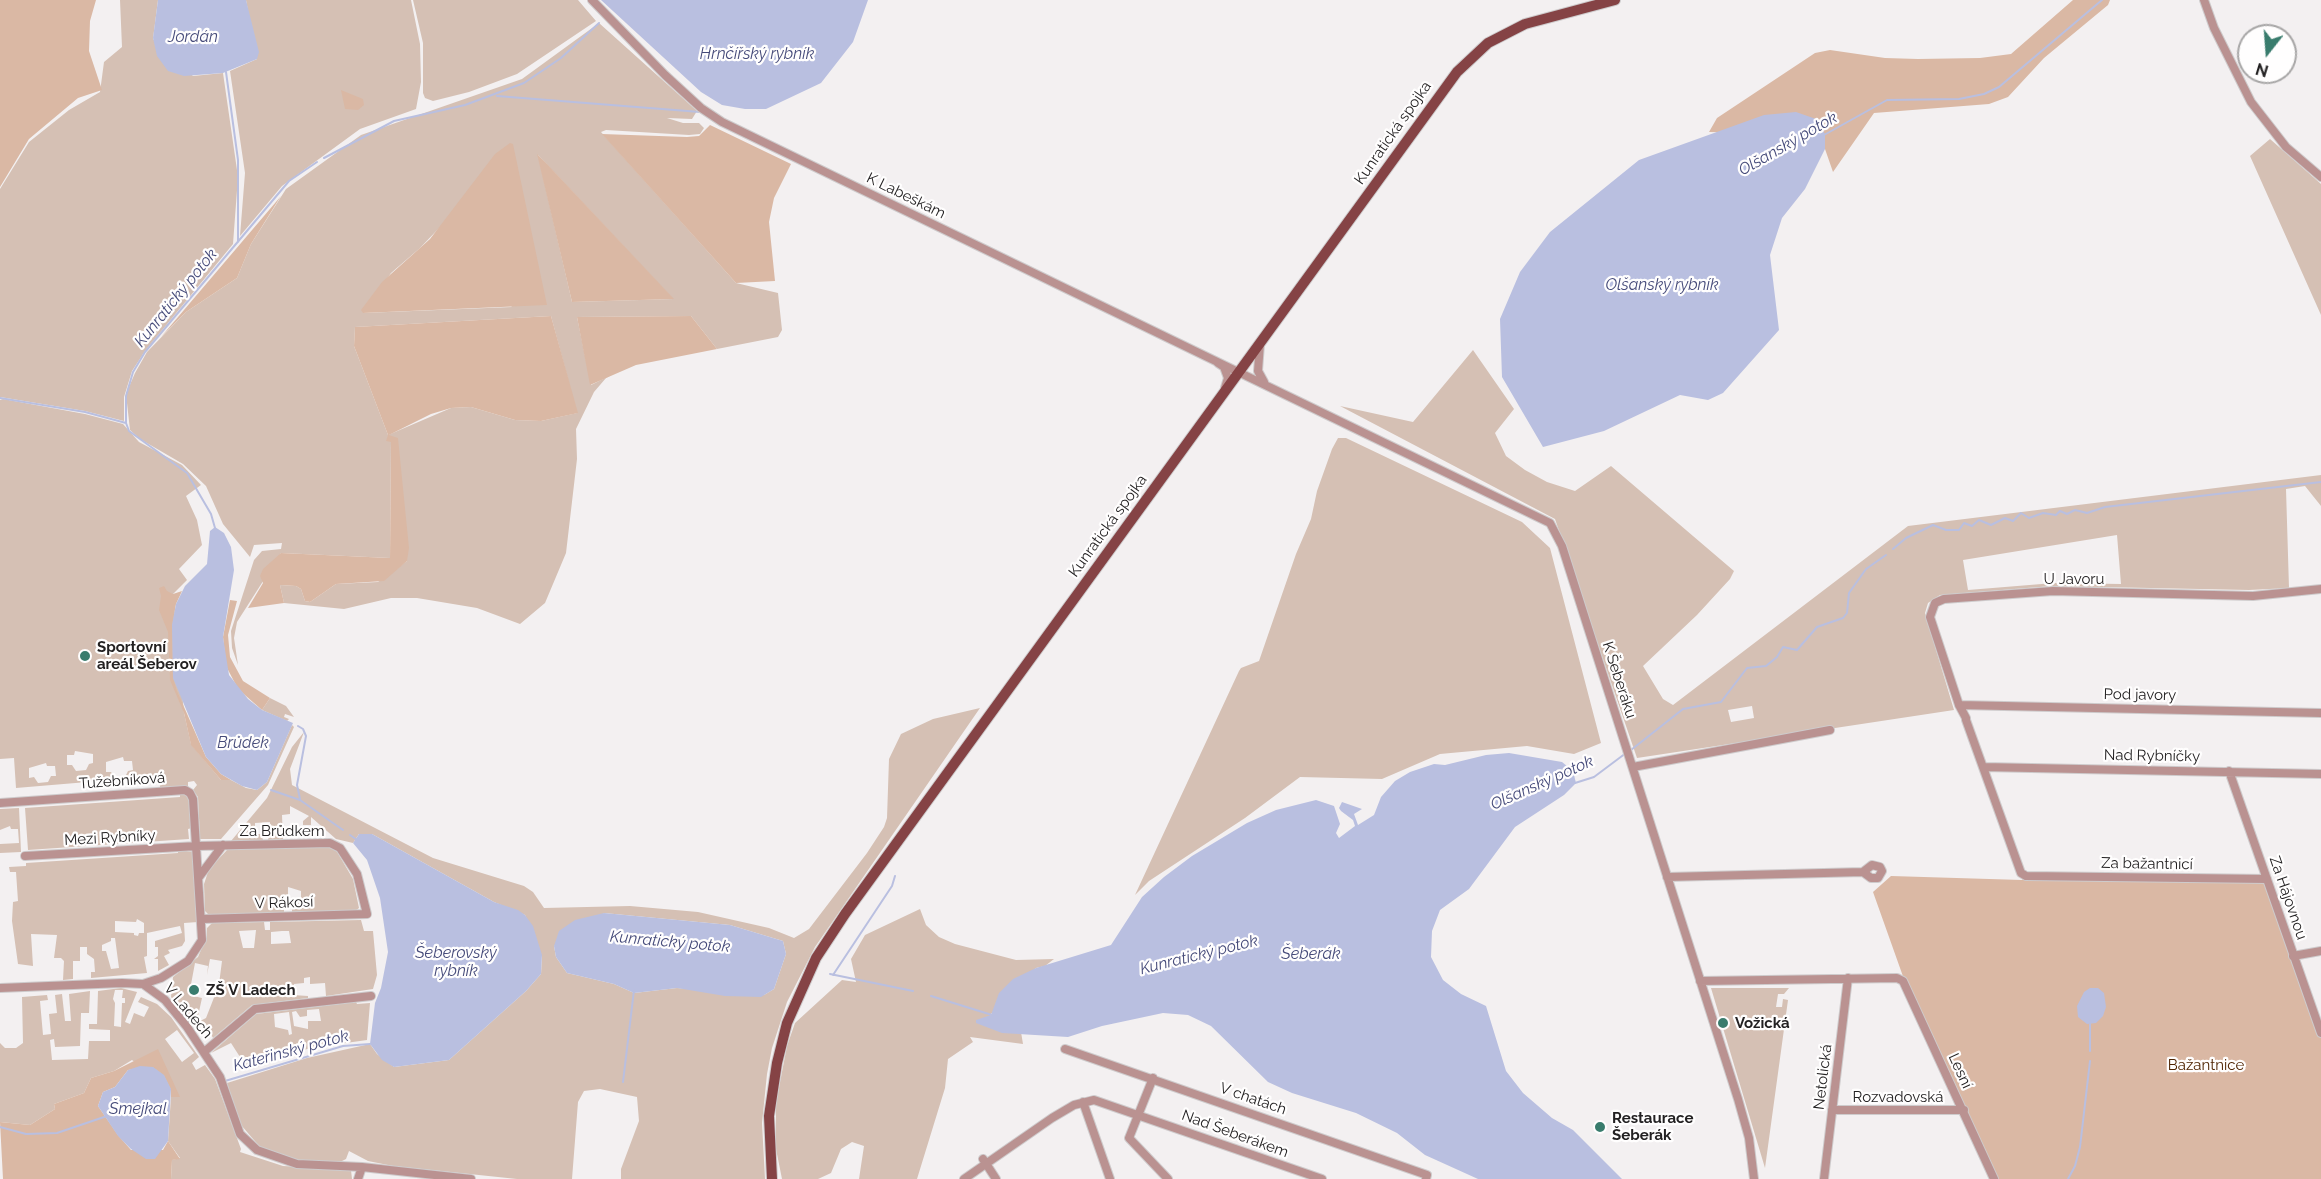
<!DOCTYPE html>
<html>
<head>
<meta charset="utf-8">
<style>
	body { margin:0 }
	#map { position:relative; width:2321px; height:1179px; overflow:hidden; background:#f3f0f1; font-family:Raleway,sans-serif }
	canvas { display:block }
	.north { position:absolute; left:2237px; top:24px; width:60px; height:60px; box-sizing:border-box; background:#fffefe; border:2px solid #a7a6a6; border-radius:50%; rotate:197deg; font-size:16px; font-weight:700; line-height:24px; text-align:center; color:#232122 }
	.north::after { content:''; display:block; margin:auto; width:21px; height:27px; background:#397c6d; clip-path:polygon(50% 0,100% 100%,50% 72%,0 100%) }
</style>
</head>
<body>
<div id="map">
<canvas width="2321" height="1179"></canvas>
<div class="north">N</div>
</div>
<script>
const c = document.querySelector('canvas').getContext('2d');
c.lineJoin = 'round';
function paint(path, color) { c.fillStyle = color; c.fill(path, 'evenodd'); }
const toPath = rows => new Path2D(rows.map(r => 'M' + r).join(''));
function strokePath(path, color, width, dash) { c.strokeStyle = color; c.lineWidth = width; c.lineCap = dash ? 'butt' : 'round'; c.setLineDash(dash || []); c.stroke(path); }
function write(font, color, halo, rows, align = 'center') {
  c.font = font + ' Raleway,sans-serif'; c.lineWidth = 4.5; c.setLineDash([]); c.textBaseline = 'middle'; c.strokeStyle = halo; c.fillStyle = color; for (const [text, x, y, turn = 0] of rows) {
    c.save(); c.translate(x, y); c.rotate((+turn || 0) * Math.PI / 180); c.textAlign = isNaN(turn) ? turn : align; if (halo) c.strokeText(text, 0, 0); c.fillText(text, 0, 0); c.restore();
  }
}
paint(toPath([
	[120,0,158,0,153,39,193,76,223,73,238,177,233,244,145,351,132,371,124,397,124,421,85,411,0,397,0,189,29,142,69,110,100,92,104,62,122,47],
	[246,0,411,0,420,44,421,82,416,109,360,129,282,186,240,236,245,173,230,71,257,59],
	[413,0,578,0,596,21,517,74,469,92,433,101,425,98,423,93,423,43],
	[599,23,697,111,692,119,667,118,683,123,699,123,704,128,700,134,689,135,606,130,601,132,736,283,778,293,782,330,778,337,717,349,691,316,577,317,591,385,617,372,606,378,594,392,576,429,577,459,566,553,545,603,520,624,477,608,417,598,391,598,344,609,284,603,280,585,296,586,301,589,305,601,310,602,336,584,378,582,407,561,391,442,390,558,281,553,237,622,234,638,238,665,232,648,231,631,254,560,262,551,281,549,282,543,254,545,250,557,223,524,206,486,183,464,140,439,130,430,126,394,135,373,147,352,186,312,237,278,251,244,286,189,361,135,522,79],
	[538,155,673,299,572,302],
	[441,226,512,307,363,313,391,273,420,248],
	[551,316,577,413,541,421,515,420,471,407,451,408,388,435,354,346,355,327],
	[2270,139,2321,184,2321,315,2250,156],
	[1473,350,1514,409,1495,433,1506,456,1525,470,1547,482,1575,491,1611,466,1734,571,1730,579,1697,615,1643,666,1663,699,1673,705,1908,526,2321,475,2321,506,2305,486,2286,489,2289,588,2249,590,2052,586,1940,595,1928,603,1925,613,1954,710,1637,758,1555,519,1340,406,1413,422],
	[2117,535,2121,584,2054,583,1968,590,1963,560],
	[1752,706,1754,718,1731,722,1728,710],
	[3,399,85,414,123,424,139,442,182,465,201,485,186,496,197,520,202,545,179,569,187,580,173,594,184,713,191,744,221,780,231,780,246,788,257,790,267,782,292,725,294,727,268,785,221,839,200,839,198,797,193,790,197,785,194,781,188,782,188,786,160,787,159,776,16,788,14,758,0,759,0,400],
	[75,751,93,754,93,763,89,764,86,770,76,771,72,765,67,765,67,755,74,755],
	[123,757,124,761,132,761,133,770,128,771,125,777,115,778,111,772,106,772,106,762],
	[46,763,47,766,55,766,56,776,51,776,48,782,38,783,34,777,29,778,29,768],
	[1338,438,1346,438,1522,522,1550,548,1601,743,1574,754,1527,746,1440,754,1382,779,1300,777,1245,818,1149,881,1135,895,1239,671,1241,668,1259,661,1296,554,1311,519,1317,491,1332,449],
	[270,698,286,706,294,717,285,714,284,717,289,719,287,721,262,710],
	[980,708,815,947,787,1002,772,1048,767,1074,762,1123,765,1179,621,1179,621,1169,639,1121,637,1097,600,1089,584,1091,578,1102,572,1179,517,1179,393,1166,368,1161,349,1151,346,1159,340,1162,295,1160,260,1147,241,1125,227,1083,307,1058,370,1044,377,1054,394,1067,449,1060,526,991,541,974,542,957,525,915,494,902,372,834,359,834,353,843,336,839,311,817,311,825,303,825,303,821,309,816,290,806,290,814,282,815,283,839,268,840,270,822,255,823,255,834,262,834,263,840,231,841,267,798,292,747,304,732,290,769,292,785,433,858,524,886,533,892,544,908,630,906,698,912,769,928,794,938,809,929,867,853,884,827,887,818,889,759,901,734,933,719],
	[604,913,730,925,783,941,786,954,774,989,764,995,677,988,634,993,614,984,567,973,556,957,554,946],
	[180,793,186,794,190,799,192,828,188,829,189,839,28,850,25,808,180,797],
	[19,808,21,852,0,853,0,844,19,843,18,829,11,829,10,826,0,830,0,809],
	[331,847,336,850,353,879,359,908,354,912,292,913,292,905,301,903,301,891,288,887,288,903,284,904,284,914,209,915,205,911,204,884,209,869,228,849],
	[178,850,194,852,198,922,184,923,185,941,182,946,168,950,170,953,164,956,169,965,158,971,158,959,154,959,158,956,158,947,155,947,155,941,182,933,180,926,147,933,147,956,144,957,147,973,91,978,91,972,95,972,94,959,87,954,87,947,80,947,80,961,73,961,73,979,63,980,64,961,61,958,54,958,57,935,31,934,33,966,18,964,12,921,13,902,18,901,16,872,10,872,9,867,26,866,26,863,178,853],
	[137,919,144,923,144,933,139,933,138,936,134,935,134,933,115,932,115,921,136,922],
	[111,938,115,938,119,968,111,969,106,951,102,951,102,945,111,941],
	[920,909,926,925,939,937,955,944,1016,960,1054,959,1045,966,1036,968,991,1014,989,1023,1021,1032,1023,1044,970,1037,973,1042,948,1059,945,1088,917,1179,859,1179,864,1146,852,1142,841,1149,831,1173,818,1179,782,1179,776,1149,776,1103,787,1046,795,1023,842,980,856,982,851,959,865,935],
	[361,920,364,931,373,931,377,975,373,989,326,996,325,983,310,984,310,977,304,978,304,983,294,984,293,995,308,996,308,998,252,1005,213,1038,205,1023,197,1027,194,1024,206,1018,215,995,218,996,222,986,219,984,222,961,210,959,207,975,208,966,195,963,189,995,202,998,198,1016,185,1013,171,997,173,977,198,957,207,936,207,928,212,923,264,922,265,930,270,930,270,922],
	[256,930,254,948,243,948,239,931],
	[282,931,289,931,291,943,271,944,271,932],
	[121,988,137,992,125,1022,130,1024,134,1013,144,1017,149,1007,138,1002,141,997,157,1004,171,1017,199,1057,192,1063,196,1070,205,1065,215,1079,241,1149,240,1152,283,1166,351,1170,352,1179,171,1179,172,1160,180,1158,168,1141,171,1097,179,1097,132,1060,114,1071,91,1078,84,1093,54,1104,55,1109,30,1125,0,1122,0,1043,5,1048,16,1048,23,1043,22,997,47,995,48,1000,40,1001,43,1035,51,1034,49,1014,57,1013,55,995,62,994,65,1021,71,1021,69,994,90,991,89,1013,81,1013,80,1046,55,1047,54,1039,50,1040,52,1060,88,1059,89,1041,110,1041,110,1030,89,1029,89,1024,97,1024,98,991],
	[115,990,123,990,122,998,125,998,125,1003,122,1003,121,1027,114,1026,115,1003,113,999],
	[177,1030,194,1053,182,1062,165,1039],
	[1711,988,1789,988,1784,994,1778,994,1776,1007,1782,1007,1783,999,1788,1000,1765,1168],
	[356,1002,357,1004,370,1003,367,1040,310,1048,254,1068,252,1063,241,1067,237,1060,240,1057,231,1043,211,1053,256,1014],
	[319,1009,321,1021,308,1021,308,1029,294,1026,292,1012,296,1011,300,1017,307,1016,307,1010],
	[289,1012,292,1034,289,1035,288,1030,275,1027,274,1014]
]), '#d5c0b4');
paint(toPath([
	[0,0,96,0,90,21,89,51,102,90,78,98,29,139,0,187],
	[2073,0,2110,0,2108,5,2044,58,2008,97,1989,104,1874,113,1833,172,1825,149,1825,134,1709,132,1717,118,1815,53,1830,50,1885,58,1918,59,1980,58,2011,54],
	[341,90,363,99,364,105,358,110,345,109],
	[710,125,791,164,774,198,769,222,775,281,736,283,602,134,687,137,699,136],
	[510,143,513,144,547,305,363,313,361,310,382,282,430,239,495,154],
	[537,154,547,164,674,299,572,302],
	[281,196,251,244,237,278,186,312,161,337],
	[551,316,578,413,541,421,515,420,471,407,451,408,431,414,389,435,398,438,409,548,407,561,384,581,336,584,310,602,305,601,301,589,296,586,280,585,284,603,248,608,263,583,260,576,263,569,281,553,390,558,391,442,386,441,388,435,354,346,355,327],
	[691,316,717,349,636,365,590,385,577,317],
	[164,586,167,591,173,594,182,591,176,604,172,625,173,678,177,691,206,757,221,774,231,780,221,780,191,745,184,713,170,680,168,632,159,610,161,596,159,588],
	[230,600,237,601,228,635,230,657,243,681,270,698,262,710,238,689,226,666,223,637],
	[1891,876,2022,880,2026,876,2267,879,2321,1033,2321,1179,1998,1179,1905,982,1873,892],
	[158,1049,180,1097,171,1097,171,1089,164,1075,153,1067,128,1070,115,1087,103,1092,98,1106,118,1135,131,1150,163,1150,168,1141,180,1159,172,1160,171,1179,3,1179,0,1122,30,1125,55,1109,54,1104,84,1093,91,1078,114,1071]
]), '#dab8a4');
paint(toPath([
	[158,0,246,0,259,52,257,59,223,73,184,76,168,71,157,56,153,38],
	[601,0,868,0,853,42,821,83,766,109,745,109,722,105,701,92],
	[1796,112,1816,119,1825,134,1825,149,1805,189,1782,218,1770,255,1779,330,1723,393,1708,400,1680,395,1604,431,1543,447,1502,377,1500,319,1520,272,1550,232,1639,160,1764,115],
	[215,527,224,533,231,547,234,570,223,637,229,675,248,699,262,710,293,723,267,782,257,790,242,786,221,774,206,757,173,678,172,625,176,604,185,586,207,564,210,531],
	[1509,753,1562,762,1573,771,1576,783,1564,795,1515,827,1469,889,1440,910,1432,931,1431,957,1443,980,1461,994,1486,1006,1506,1071,1523,1093,1552,1118,1573,1130,1622,1179,1478,1179,1425,1155,1397,1133,1356,1113,1292,1093,1268,1082,1211,1026,1188,1015,1163,1013,1102,1026,1068,1037,1002,1033,976,1023,976,1020,991,1015,999,993,1013,979,1036,968,1111,945,1142,897,1164,877,1192,856,1247,823,1276,810,1316,800,1334,806,1340,824,1336,833,1339,838,1355,826,1353,820,1341,811,1339,808,1342,802,1362,809,1354,814,1358,825,1374,815,1381,797,1395,781,1410,772,1434,764,1445,765,1486,755],
	[359,834,372,834,494,902,518,910,525,915,533,926,542,955,541,974,526,991,449,1060,394,1067,382,1060,370,1044,375,1003,381,988,388,952,380,898,367,860,353,843],
	[604,913,730,925,783,941,786,954,774,989,761,997,725,996,677,988,634,993,614,984,567,973,556,957,554,946,559,931,575,920],
	[2090,988,2098,988,2104,993,2106,1007,2103,1016,2096,1023,2087,1024,2078,1017,2077,1006,2084,992],
	[140,1066,153,1067,164,1075,171,1089,168,1141,155,1159,146,1159,131,1149,118,1136,98,1106,103,1092,115,1087,128,1070]
]), '#b9bfe0');
strokePath(toPath([
	[226,72,238,160,238,242],
	[497,96,700,112],
	[1824,135,1887,100,1959,99,1984,94,1999,87,2102,0],
	[324,158,394,121,465,105,524,83,561,58,599,23],
	[0,398,85,412,126,423],
	[215,528,211,514,187,473,129,431,126,423,126,396,133,372,145,352,289,181,317,162],
	[1893,549,1906,538,1933,525,1946,530,1959,530,1964,523,1972,526,1979,520,1991,525,2005,518,2013,521,2021,513,2029,518,2043,513,2056,515,2060,511,2067,514,2075,510,2087,513,2105,507,2321,482],
	[298,726,303,729,306,736,297,785,300,799],
	[1631,750,1683,709,1721,702,1747,668,1766,666,1777,657,1783,647,1797,650,1817,627,1843,618,1847,613,1849,593,1866,569,1886,555],
	[1575,783,1594,777,1626,753],
	[271,790,300,800,343,830],
	[350,835,357,840],
	[830,974,913,991],
	[833,975,892,886,895,876],
	[931,996,992,1015],
	[2090,1024,2090,1051],
	[225,1081,343,1046,370,1044],
	[623,1082,634,990],
	[0,1127,26,1134,57,1133,107,1116],
	[2068,1179,2075,1166,2080,1147,2090,1061]
]), '#b9bfe0', 2);
const minor = toPath([
	[592,0,665,75,701,108,722,122,1550,523,1562,546,1738,1099,1749,1138,1754,1179],
	[2204,0,2214,28,2251,102,2286,147,2321,177],
	[1260,344,1258,371,1264,382],
	[1218,363,1224,367,1228,378,1225,388],
	[1959,705,2321,713],
	[1966,718,1959,705,1930,617,1935,603,1944,599,2053,591,2253,596,2321,589],
	[1966,720,2021,873,2026,876,2267,879],
	[1633,767,1830,730],
	[1983,767,2321,774],
	[2229,771,2321,1033],
	[0,803,185,790,190,793,193,799,202,940,188,961,161,978,143,984],
	[25,856,197,846,330,843,340,848,357,874,367,914,202,919],
	[199,877,223,845],
	[1667,877,1863,872,1872,865,1880,867,1882,871,1878,878,1871,878,1863,872],
	[2293,956,2321,951],
	[1700,981,1897,978,1903,981,1994,1179],
	[0,988,122,983,143,984,165,1000,187,1027,220,1077,240,1134,257,1150,297,1164,362,1167,471,1179],
	[1065,1049,1427,1175,1426,1179],
	[204,1052,255,1009,371,996],
	[1153,1078,1129,1138,1168,1179],
	[1083,1102,1110,1179],
	[1832,1110,1964,1110],
	[983,1159,996,1179],
	[358,1179,362,1167],
	[964,1179,1052,1118,1074,1105,1094,1100,1322,1179],
	[1824,1179,1848,978]
]);
const major = toPath([
	[772,1179,769,1116,777,1063,787,1023,816,958,845,914,1457,72,1488,43,1525,24,1615,0]
]);
strokePath(minor, '#cecbcc', 10);
strokePath(major, '#cecbcc', 12);
strokePath(minor, '#ba9291', 8);
strokePath(major, '#854345', 10);
for (const [x, y, r, color] of [
	[85,656,6,"#397c6d"],
	[194,990,6,"#397c6d"],
	[1723,1023,6,"#397c6d"],
	[1600,1127,6,"#397c6d"]
]) { const dot = new Path2D(); dot.arc(x, y, r, 0, 2 * Math.PI); c.fillStyle = color; c.fill(dot); strokePath(dot, '#fffefe', 2); }
write('15px', '#232122', '#fffefe', [
	["Kunratická spojka",1393,133,-55],
	["K Labeškám",906,196,26],
	["Kunratická spojka",1108,526,-54],
	["U Javoru",2074,579],
	["K Šeberáku",1619,680,72],
	["Pod javory",2140,695,1],
	["Nad Rybníčky",2152,756,1],
	["Tužebníková",122,781,-4],
	["Za Brůdkem",282,831],
	["Mezi Rybníky",110,838,-3],
	["Za bažantnicí",2147,864,1],
	["Za Hájovnou",2288,898,71],
	["V Rákosí",284,903,-2],
	["V Ladech",188,1011,50],
	["Lesní",1960,1071,65],
	["Netolická",1823,1077,-83],
	["Rozvadovská",1898,1097],
	["V chatách",1253,1099,19],
	["Nad Šeberákem",1235,1134,20]
]);
write('bold 15px', '#232122', '#fffefe', [
	["Sportovní",97,647],
	["areál Šeberov",97,664],
	["ZŠ V Ladech",206,990],
	["Vožická",1735,1023],
	["Restaurace",1612,1118],
	["Šeberák",1612,1135]
], 'left');
write('15px', '#4e2301', '#fffefe', [
	["Bažantnice",2206,1065]
]);
write('italic 16px', '#464b7a', '#fffefe', [
	["Jordán",193,37],
	["Hrnčířský rybník",757,54],
	["Olšanský potok",1788,144,-30],
	["Olšanský rybník",1662,285],
	["Kunratický potok",176,298,-51],
	["Brůdek",243,743],
	["Olšanský potok",1542,783,-24],
	["Kunratický potok",670,942,5],
	["Šeberovský",456,953],
	["rybník",456,971],
	["Šeberák",1311,954],
	["Kunratický potok",1199,955,-14],
	["Kateřinský potok",291,1051,-15],
	["Šmejkal",138,1109]
]);
</script>
</body>
</html>
